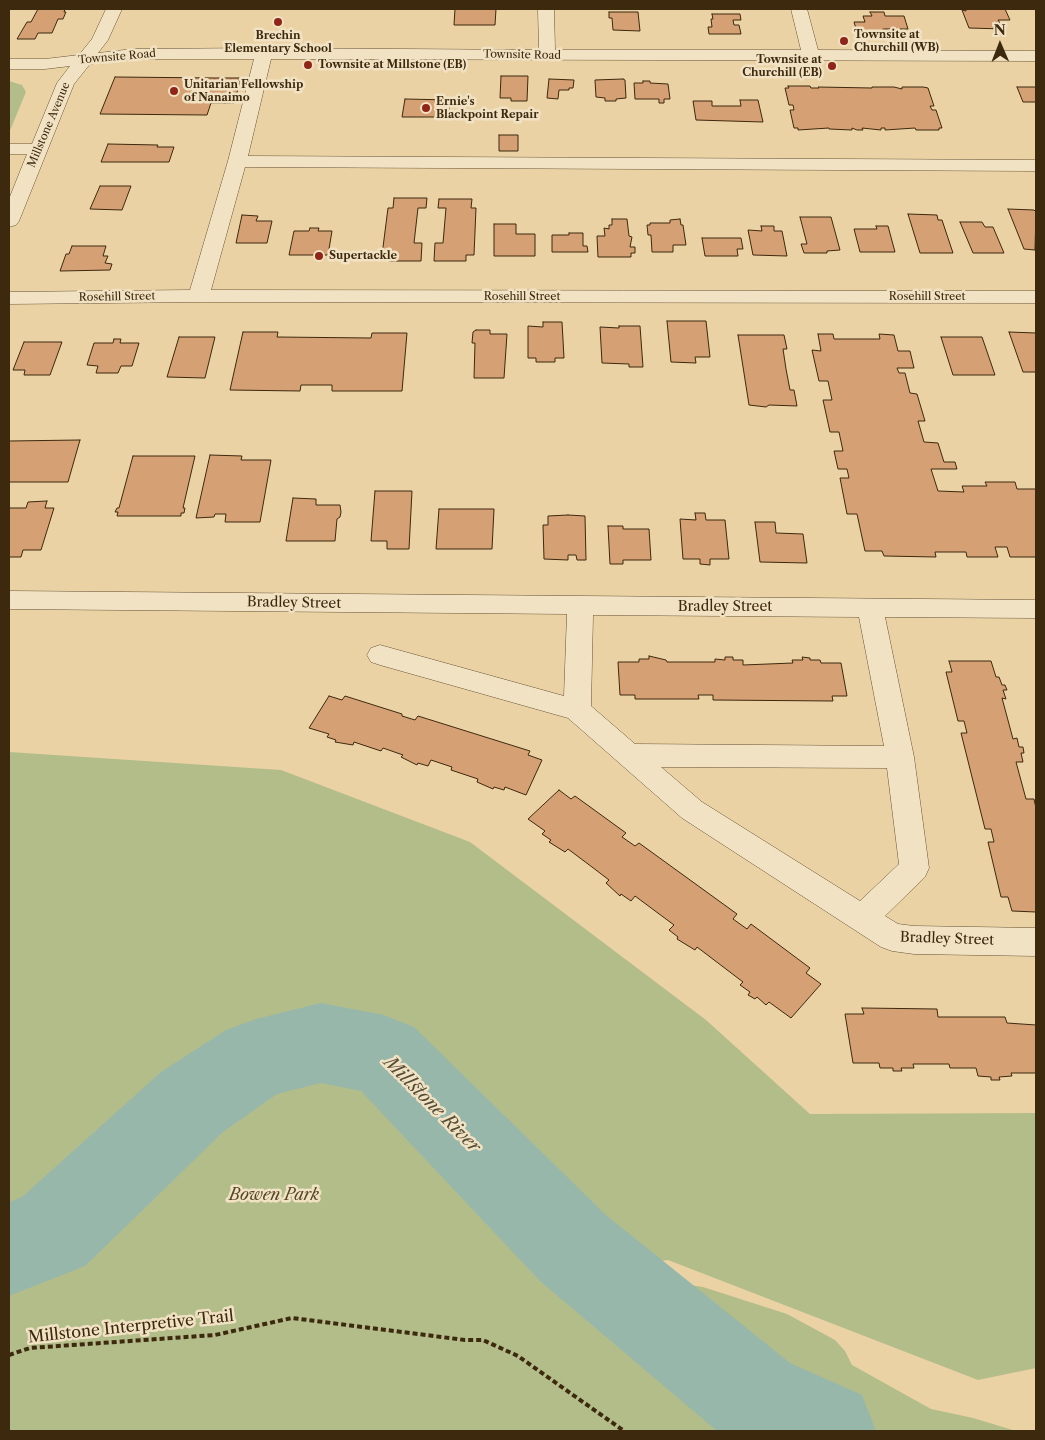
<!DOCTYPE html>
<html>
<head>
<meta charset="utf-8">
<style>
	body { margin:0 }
	#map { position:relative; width:1045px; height:1440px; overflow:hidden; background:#ead2a5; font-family:"Libre Caslon Text",serif }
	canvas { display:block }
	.frame { position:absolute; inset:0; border:10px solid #3d290e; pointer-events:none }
	.north { position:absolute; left:975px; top:20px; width:50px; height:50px; -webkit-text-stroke:4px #f1e2c4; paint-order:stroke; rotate:359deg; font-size:14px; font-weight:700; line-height:20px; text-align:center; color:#3d290e }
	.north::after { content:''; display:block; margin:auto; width:18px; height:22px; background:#3d290e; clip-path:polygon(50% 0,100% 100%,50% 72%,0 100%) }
</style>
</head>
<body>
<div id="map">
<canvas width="1045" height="1440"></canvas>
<div class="frame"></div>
<div class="north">N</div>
</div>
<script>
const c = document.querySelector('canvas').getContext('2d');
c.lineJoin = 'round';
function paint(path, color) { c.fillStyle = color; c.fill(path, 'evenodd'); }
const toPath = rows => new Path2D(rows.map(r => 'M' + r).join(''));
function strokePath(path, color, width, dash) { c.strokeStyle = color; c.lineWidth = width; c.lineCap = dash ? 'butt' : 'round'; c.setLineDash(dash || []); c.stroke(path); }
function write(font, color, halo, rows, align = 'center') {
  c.font = font + ' "Libre Caslon Text",serif'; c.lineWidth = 5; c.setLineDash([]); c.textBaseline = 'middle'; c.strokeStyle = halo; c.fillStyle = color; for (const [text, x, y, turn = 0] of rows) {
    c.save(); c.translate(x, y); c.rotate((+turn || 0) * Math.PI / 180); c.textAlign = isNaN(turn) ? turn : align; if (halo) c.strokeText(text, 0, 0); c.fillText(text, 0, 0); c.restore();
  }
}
paint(toPath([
	[9,81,22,85,26,92,9,133],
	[9,752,281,770,470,842,706,1020,810,1114,1036,1113,1036,1368,978,1380,668,1260,631,1265,642,1274,656,1280,703,1287,787,1314,835,1340,845,1351,852,1365,931,1409,973,1418,1016,1431,9,1431]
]), '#b3bd89');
paint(toPath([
	[321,1003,384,1015,414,1027,606,1215,790,1363,862,1395,876,1431,717,1431,540,1281,361,1091,321,1083,277,1094,223,1132,85,1266,9,1296,9,1202,22,1197,161,1072,226,1030,256,1019,321,1003]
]), '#98b7ab');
const building = toPath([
	[38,9,65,9,64,12,66,12,63,19,58,19,52,33,38,33,35,39,17,39,27,22,31,22,38,9],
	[455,9,496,9,495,25,454,25,455,9],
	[966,9,1005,9,1010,20,998,20,1004,29,969,28,962,10,966,11,966,9],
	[609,12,638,12,640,31,613,30,612,18,609,18,609,12],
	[870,12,884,12,885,16,904,16,908,29,883,29,884,32,857,32,854,22,865,22,863,16,872,16,870,12],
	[712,14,740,14,741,20,733,20,734,25,739,25,741,34,709,34,708,27,712,27,711,19,713,19,712,14],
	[501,76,528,76,527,101,511,101,511,98,500,98,501,76],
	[115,77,215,78,241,78,234,103,211,103,207,115,100,114,115,77],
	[549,79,574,80,573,88,569,88,569,90,559,90,558,99,547,98,549,79],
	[623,79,625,80,626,98,616,99,616,101,605,101,605,98,596,97,595,80,623,79],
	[643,81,650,81,650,83,668,84,670,99,664,99,664,103,659,103,659,99,635,99,634,83,643,83,643,81],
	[788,86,810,86,811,88,819,88,818,87,872,88,872,87,894,87,902,89,902,87,923,87,928,88,934,106,930,106,932,110,936,110,942,128,939,128,939,130,916,130,915,128,885,130,885,128,881,128,881,130,862,128,863,130,857,130,852,128,852,130,829,129,829,128,798,130,798,128,794,128,790,110,794,110,793,105,789,105,785,88,789,88,788,86],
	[1017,87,1036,87,1036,102,1023,102,1017,87],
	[405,99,450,100,448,117,402,117,405,99],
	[740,100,758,100,763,122,696,120,693,101,712,101,712,106,741,106,740,100],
	[499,135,518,135,518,151,499,151,499,135],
	[108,144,158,145,157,147,174,147,169,162,101,162,108,144],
	[100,186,131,186,122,210,90,209,100,186],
	[394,198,427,198,426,208,418,208,414,243,422,243,421,261,389,261,390,255,382,255,388,208,393,208,394,198],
	[439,199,472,199,471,208,476,208,474,255,466,255,466,261,434,261,435,243,443,243,446,208,438,208,439,199],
	[1008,209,1034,210,1036,212,1035,250,1024,249,1008,209],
	[908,214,937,215,938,220,942,220,953,253,920,253,908,214],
	[242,215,258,216,256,221,272,221,267,243,236,243,242,215],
	[800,217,831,217,840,250,827,251,827,253,804,253,801,244,807,244,800,217],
	[612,219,627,219,629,236,632,237,630,247,635,247,635,253,631,253,631,257,598,257,597,236,605,236,604,228,609,229,609,225,612,225,612,219],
	[680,219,681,225,683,225,686,245,673,245,673,252,652,252,651,235,648,235,647,225,650,225,650,223,670,223,670,220,680,219],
	[960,222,982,222,985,227,993,227,1004,253,973,253,960,222],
	[494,224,516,224,516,234,535,234,535,256,494,256,494,224],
	[761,226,774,226,774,231,782,231,787,256,753,255,748,230,762,231,761,226],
	[876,226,888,226,895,252,860,252,854,229,877,229,876,226],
	[310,228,319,228,318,231,332,231,328,255,289,255,294,231,309,231,310,228],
	[569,233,583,233,583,246,587,246,588,252,552,252,552,235,569,235,569,233],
	[702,238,741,238,743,249,737,249,738,256,705,256,702,238],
	[72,246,106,246,103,256,108,256,105,263,112,264,110,270,60,271,66,254,69,254,72,246],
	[667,321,706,321,710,357,695,357,696,363,671,362,667,321],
	[543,322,562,322,564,358,555,358,555,362,536,362,536,358,528,358,528,326,543,327,543,322],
	[619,326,640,326,643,367,629,367,629,364,602,363,600,327,619,328,619,326],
	[476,330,490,330,490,334,507,334,504,378,474,378,475,343,472,343,473,332,476,330],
	[243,332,278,332,277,337,371,338,372,333,407,333,402,391,332,391,332,385,301,385,300,391,230,390,243,332],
	[1009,332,1036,333,1036,372,1023,372,1009,332],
	[818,334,833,334,834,339,880,339,879,334,894,335,898,351,910,351,914,368,897,368,899,373,905,373,910,393,917,394,925,421,918,421,924,442,938,443,944,462,955,462,957,469,931,469,938,491,964,492,962,486,987,486,985,482,1015,482,1017,489,1036,489,1036,557,1010,557,1007,547,995,547,998,557,967,557,966,552,935,552,936,557,884,556,882,551,865,551,857,514,847,514,840,478,849,478,847,469,838,469,834,451,843,451,839,432,830,432,823,400,832,400,828,381,819,381,812,350,821,351,818,334],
	[738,335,784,335,787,349,783,349,786,369,790,390,794,390,797,406,769,405,766,407,749,405,738,335],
	[179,337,215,337,205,378,167,377,179,337],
	[941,337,982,337,995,375,953,375,941,337],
	[114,339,121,339,120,343,139,343,132,366,121,366,118,373,96,373,98,366,87,365,94,343,113,343,114,339],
	[24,342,62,342,50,375,24,375,25,370,13,370,24,342],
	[80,440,68,482,9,482,9,441,80,440],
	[210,455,242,456,241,460,271,460,260,522,225,522,226,514,215,514,214,517,196,518,210,455],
	[133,456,195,456,183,508,185,508,184,513,181,513,181,516,117,516,118,512,115,512,117,508,119,508,133,456],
	[375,491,412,491,409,549,387,549,387,541,371,541,375,491],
	[293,498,316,499,316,505,340,505,341,512,340,517,337,519,335,541,286,541,293,498],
	[47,501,45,508,54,508,41,550,23,550,21,557,9,557,9,508,26,508,28,502,47,501],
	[439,509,494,509,492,549,436,549,439,509],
	[695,513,705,513,706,520,725,520,729,559,710,559,710,565,700,564,700,559,683,559,680,519,696,520,695,513],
	[568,515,585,516,586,560,577,560,576,555,568,555,568,560,544,559,543,525,548,525,548,516,568,515],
	[755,522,775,522,776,533,803,534,807,563,760,562,755,522],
	[608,526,623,526,623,529,649,529,651,560,623,560,623,564,610,564,608,526],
	[649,656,666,660,667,662,715,662,715,659,725,660,725,657,733,657,733,660,743,660,743,665,793,663,792,660,803,660,802,657,810,658,810,660,820,660,821,663,841,663,847,696,832,696,833,701,713,700,713,695,698,695,699,699,635,699,635,695,620,695,618,662,639,662,639,659,649,659,649,656],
	[949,661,991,661,996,677,999,677,1002,685,1005,685,1007,690,1003,690,1006,699,1002,698,1013,739,1017,738,1019,747,1023,747,1024,753,1021,753,1023,762,1016,762,1026,799,1034,799,1036,808,1036,912,1012,911,1008,897,1001,897,988,842,994,842,991,829,985,829,961,733,967,733,964,721,958,721,946,672,952,672,949,661],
	[329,696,342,700,345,696,402,714,402,716,415,720,418,716,530,751,528,755,542,760,526,795,505,787,504,790,494,787,493,789,477,782,478,779,451,770,452,767,431,760,428,766,418,763,417,765,401,757,403,755,383,748,381,751,354,742,353,745,335,742,336,740,327,737,329,734,309,728,329,696],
	[559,790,571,799,575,796,626,833,622,837,635,846,639,843,737,914,733,919,747,929,751,924,810,968,806,973,821,984,791,1018,769,1002,766,1005,757,997,755,999,748,995,750,992,740,985,743,982,697,947,695,950,677,939,678,937,669,930,674,925,635,896,631,901,621,894,620,896,606,883,609,880,592,867,568,849,565,852,549,842,551,840,542,834,545,831,528,819,559,790],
	[862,1008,937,1009,938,1017,1005,1017,1007,1023,1036,1025,1036,1073,1011,1073,1012,1076,999,1077,1000,1080,991,1080,991,1077,978,1076,976,1068,950,1068,949,1064,913,1064,914,1068,901,1068,902,1071,893,1071,893,1068,880,1068,879,1063,853,1063,845,1014,864,1014,862,1008]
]);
paint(building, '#d5a073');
strokePath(building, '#3d290e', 1);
const minor = toPath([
	[106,9,122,9,108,40,98,53,133,49,264,48,539,50,538,9,554,9,555,50,801,50,791,9,807,9,818,50,1036,51,1036,61,271,59,248,156,1036,160,1036,171,245,167,211,290,1036,291,1036,303,199,302,9,304,9,292,190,290,228,161,254,59,133,59,90,64,74,84,19,221,16,225,9,227,9,199,27,154,9,154,9,144,32,144,57,83,70,66,45,69,9,69,9,59,45,59,79,55,92,39,106,9],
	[9,591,1036,600,1036,618,885,617,914,757,929,868,925,877,885,916,898,924,914,926,1036,928,1036,956,914,954,892,951,881,947,682,818,568,718,380,665,371,662,367,655,371,648,380,645,564,696,567,614,9,609,9,591],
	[593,615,859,617,884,746,635,744,591,706,593,615],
	[661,767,887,768,899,864,860,901,702,802,661,767]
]);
strokePath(minor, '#685334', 1);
strokePath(toPath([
	[9,1355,30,1348,215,1335,292,1318,465,1340,483,1340,518,1356,624,1431]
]), '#3d290e', 4, [5, 3]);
paint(minor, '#f1e2c4');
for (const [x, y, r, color] of [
	[278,22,5,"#8f2418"],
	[844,41,5,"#8f2418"],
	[308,65,5,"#8f2418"],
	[832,66,5,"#8f2418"],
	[174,91,5,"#8f2418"],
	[426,108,5,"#8f2418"],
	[319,256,5,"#8f2418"]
]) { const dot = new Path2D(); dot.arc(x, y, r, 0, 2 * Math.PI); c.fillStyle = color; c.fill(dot); strokePath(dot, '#f1e2c4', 2); }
write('bold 11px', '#3d290e', '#f1e2c4', [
	["Townsite at",854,35],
	["Churchill (WB)",854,48],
	["Brechin",278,36,"center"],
	["Elementary School",278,49,"center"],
	["Townsite at",822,60,"right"],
	["Churchill (EB)",822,73,"right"],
	["Townsite at Millstone (EB)",318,65],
	["Unitarian Fellowship",184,85],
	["of Nanaimo",184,98],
	["Ernie's",436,102],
	["Blackpoint Repair",436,115],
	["Supertackle",329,256]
], 'left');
write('11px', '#3d290e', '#f1e2c4', [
	["Townsite Road",522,55,1],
	["Townsite Road",117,57,-5],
	["Millstone Avenue",49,125,-67],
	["Rosehill Street",117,297,-1],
	["Rosehill Street",522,297],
	["Rosehill Street",927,297]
]);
write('14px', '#3d290e', '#f1e2c4', [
	["Bradley Street",294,603,1],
	["Bradley Street",725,607],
	["Bradley Street",947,939,2]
]);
write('italic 16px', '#554727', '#f1e2c4', [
	["Bowen Park",274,1195]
]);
write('16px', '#3d290e', '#f1e2c4', [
	["Millstone Interpretive Trail",131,1327,-6]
]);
write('italic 18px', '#544c35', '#f1e2c4', [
	["Millstone River",432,1105,45]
]);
</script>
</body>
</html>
